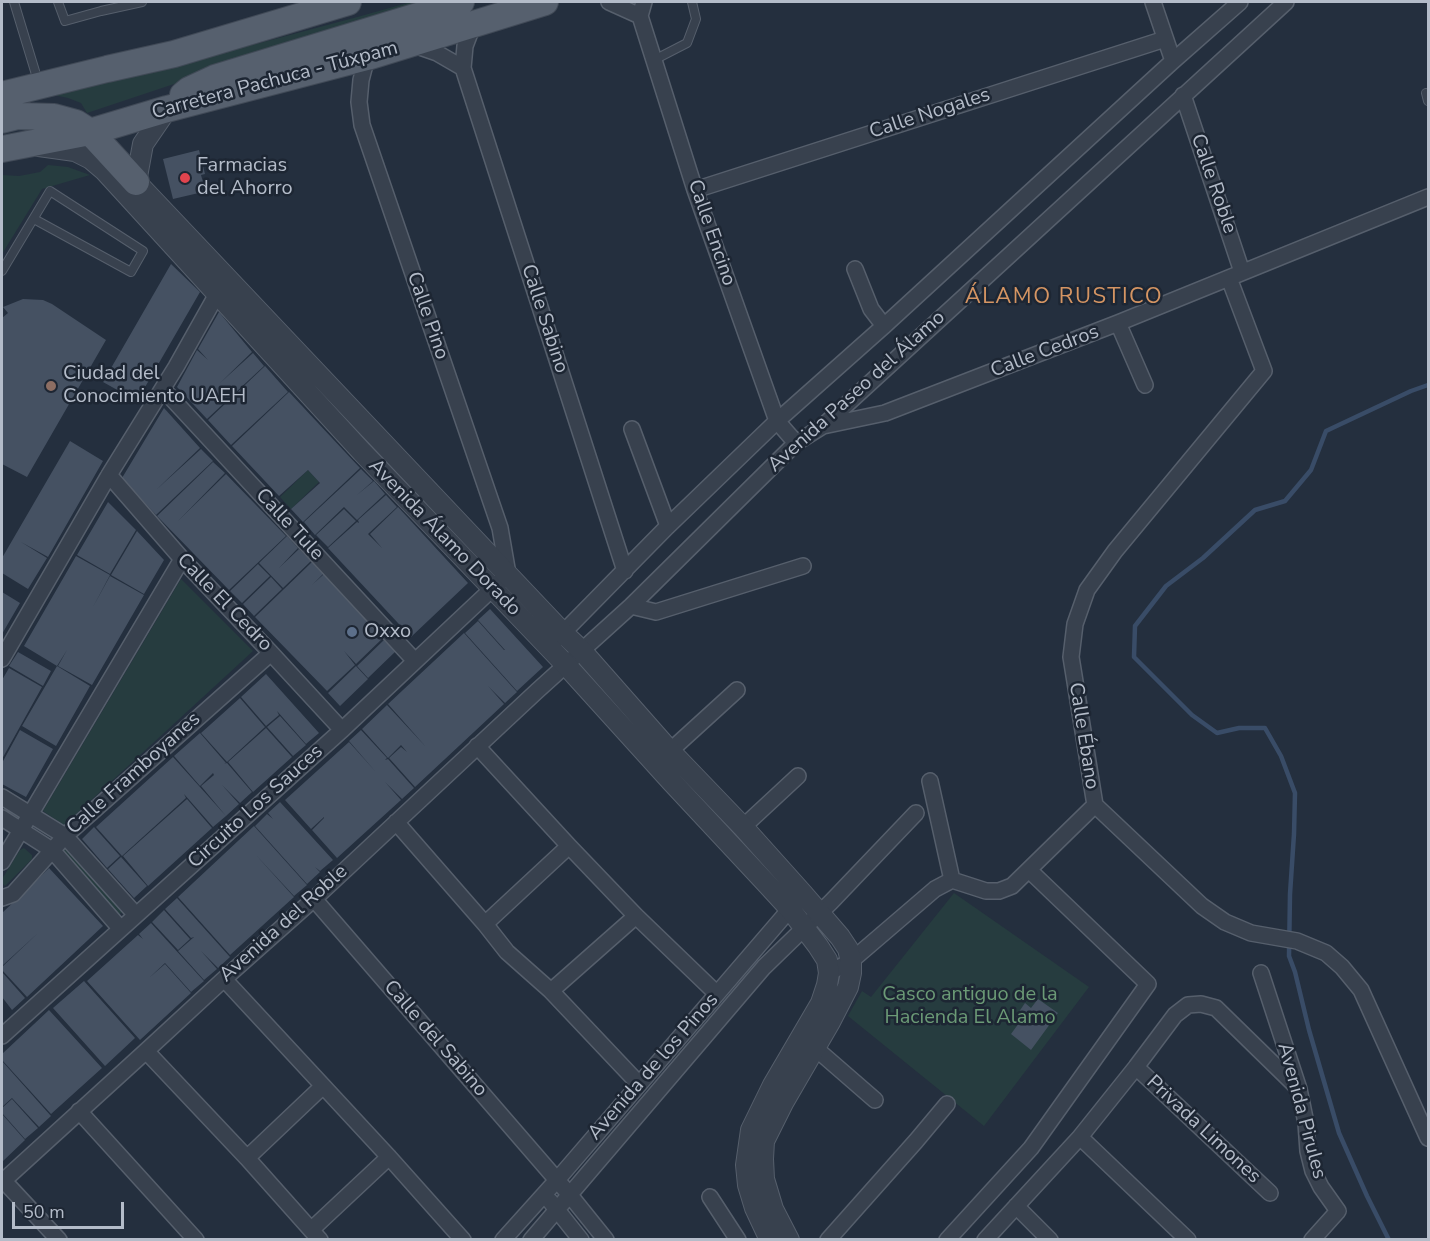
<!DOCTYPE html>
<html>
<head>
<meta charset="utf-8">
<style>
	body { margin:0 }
	#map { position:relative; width:1430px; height:1241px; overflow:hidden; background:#242f3e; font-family:"Nunito Sans",sans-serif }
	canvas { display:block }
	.frame { position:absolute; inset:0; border:3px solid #b4bcc9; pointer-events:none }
	.scale { position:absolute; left:12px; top:1202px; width:112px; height:27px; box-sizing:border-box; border:3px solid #b4bcc9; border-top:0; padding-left:8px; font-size:18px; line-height:21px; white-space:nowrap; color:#b4bcc9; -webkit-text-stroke:4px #1d2633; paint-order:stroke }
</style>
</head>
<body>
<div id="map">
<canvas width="1430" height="1241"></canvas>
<div class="frame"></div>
<div class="scale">50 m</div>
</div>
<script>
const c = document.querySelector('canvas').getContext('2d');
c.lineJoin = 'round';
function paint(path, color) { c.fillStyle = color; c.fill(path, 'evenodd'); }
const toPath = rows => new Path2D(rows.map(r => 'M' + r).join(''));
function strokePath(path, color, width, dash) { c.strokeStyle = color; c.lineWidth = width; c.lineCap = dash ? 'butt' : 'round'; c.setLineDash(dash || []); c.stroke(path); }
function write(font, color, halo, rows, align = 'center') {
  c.font = font + ' "Nunito Sans",sans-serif'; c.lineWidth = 5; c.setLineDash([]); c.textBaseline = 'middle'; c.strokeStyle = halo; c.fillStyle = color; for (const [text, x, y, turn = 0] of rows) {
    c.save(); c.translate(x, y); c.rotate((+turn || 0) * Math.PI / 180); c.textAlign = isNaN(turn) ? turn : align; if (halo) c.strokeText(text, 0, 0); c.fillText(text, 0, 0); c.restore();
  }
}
paint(toPath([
	[411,2,442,2,186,80,87,113,81,103,68,98,45,93,154,69,260,43,361,16],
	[48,165,68,167,90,175,42,189,2,254,2,175,19,176,40,172],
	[308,470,319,482,291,509,280,497],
	[181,579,253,651,64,825,43,811],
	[24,848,32,855,32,859,5,886,2,883,2,879,20,850],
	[65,848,122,912,117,916,60,852],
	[954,893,1089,987,984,1126,848,1016,862,991,871,997]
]), '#263c3f');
strokePath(toPath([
	[1389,1240,1367,1196,1339,1133,1309,1030,1295,972,1289,956,1290,894,1294,834,1295,793,1281,756,1265,728,1239,728,1217,733,1192,715,1134,657,1135,626,1166,586,1203,558,1255,510,1285,501,1311,470,1326,431,1411,391,1428,385]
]), '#394c67', 4.5);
paint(toPath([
	[199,150,205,174,201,175,203,182,200,182,203,192,173,199,163,159],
	[171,264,200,292,137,401,103,382],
	[23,299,43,300,52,304,106,340,27,477,2,464,2,318,8,313,3,307],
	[219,312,252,352,220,383,253,353,264,366,207,419,177,387,197,350,208,360,198,349],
	[265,366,288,392,231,445,208,420],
	[289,392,360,468,303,522,291,509,320,483,308,470,279,496,232,446],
	[164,408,200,448,156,490,201,449,213,461,156,515,122,478],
	[70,441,103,461,48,557,21,542,47,558,28,589,2,573,2,558],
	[213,462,225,473,178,521,226,474,286,536,229,590,157,516],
	[361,469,373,481,357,495,374,481,385,494,357,520,344,507,315,535,304,522],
	[386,495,397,507,368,534,382,548,370,534,398,507,468,583,411,637,328,548,357,522,359,523,358,520],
	[108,502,136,530,110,574,77,555],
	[344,509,356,521,328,547,316,535],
	[137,531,164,560,144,594,111,575],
	[287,536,298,548,279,568,299,549,311,561,283,588,259,563],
	[76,556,110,575,93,607,110,576,144,595,92,685,58,666,67,650,57,666,24,646],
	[312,562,323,574,312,585,324,574,384,637,356,664,344,651,355,665,327,691,255,617],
	[258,564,270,576,242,603,230,591],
	[271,577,282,589,254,616,243,604],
	[2,592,20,603,2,634],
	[490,609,543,667,517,691,465,633,478,621,504,650,505,650,478,620],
	[464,633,517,692,505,703,488,686,504,704,415,787,389,758,401,747,407,752,401,745,388,758,362,729,387,705,426,747,388,704],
	[385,639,396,651,368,678,357,666],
	[18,652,51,671,43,686,9,666],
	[57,666,90,686,56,746,22,726],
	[356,666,368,679,340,706,328,693],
	[9,668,42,687,2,759,2,680],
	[266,674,319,733,306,744,277,711,279,715,266,726,241,697],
	[240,698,265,727,227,762,201,733],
	[280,716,306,745,293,756,267,727],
	[266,728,292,757,253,792,228,762],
	[20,730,53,749,26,797,2,784,2,763],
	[361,730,387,758,385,760,388,759,414,788,402,799,385,782,401,800,337,858,312,830,324,818,324,817,311,829,285,800,349,742,375,771,349,741],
	[200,733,226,763,224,764,227,763,252,792,240,803,222,785,239,804,226,816,201,786,214,775,213,773,200,786,174,756],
	[173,757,226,816,213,827,184,794,186,798,122,856,96,827],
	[187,799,212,828,148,886,123,856],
	[280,802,333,860,320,871,315,867,320,872,307,884,255,826,267,814,273,819,268,813],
	[254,826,307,885,294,896,255,854,294,897,230,955,178,897],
	[94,827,120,856,107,868,82,839],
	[121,857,147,886,134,898,108,869],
	[49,868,103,926,27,997,2,970,2,967,38,933,2,966,2,913,37,880,43,887,37,880],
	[177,898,230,957,218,968,201,951,217,969,204,980,178,951,194,937,191,938,165,909],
	[164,910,190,939,178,950,152,922],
	[151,923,204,981,191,992,165,963,149,978,165,964,191,993,140,1040,87,981,138,935,143,939,139,934],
	[2,972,25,998,12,1010,2,997],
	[84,981,135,1038,105,1066,53,1008],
	[1038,999,1058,1013,1031,1050,1011,1034,1019,1023,1014,1019,1025,1003,1031,1008],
	[49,1010,102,1068,51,1114,2,1060,2,1054],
	[2,1061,51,1116,39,1127,12,1098,2,1107],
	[12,1099,38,1128,25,1139,2,1113,2,1108],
	[2,1114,25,1140,2,1162]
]), '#455162');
const service = toPath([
	[14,2,38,81],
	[58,2,65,21,101,11,142,2],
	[654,60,687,43,696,19,692,2],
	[1426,93,1428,101],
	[2,271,50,191,143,251,131,272,34,219]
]);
const minor = toPath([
	[609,2,640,16],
	[644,2,640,16,695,190,777,421,796,443],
	[1153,2,1173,61],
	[473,25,465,46,463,68,625,571],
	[411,44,437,53,463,68],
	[1183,95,1242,272],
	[695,190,1165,39],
	[855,269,871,309,884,326],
	[1229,278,1264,371,1115,551,1087,590,1075,624,1071,657,1095,805,1202,906,1225,922,1251,933,1297,941,1326,953,1342,967,1361,990,1428,1138],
	[1118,323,1145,385],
	[163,389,415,661],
	[823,426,885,413,1118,323,1428,197],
	[632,429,668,526],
	[109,475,182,559,271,653,342,730],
	[631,606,656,612,803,566],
	[549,647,668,526,777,421,884,326,1173,61,1240,2],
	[2,659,109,475,176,367,221,287],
	[477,746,569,846,636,916,717,994],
	[670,751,737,690],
	[930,781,952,880],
	[2,797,65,836,136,915],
	[2,818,52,850,120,928],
	[396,822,485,924,507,952,551,991,639,1084],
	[743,827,798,776],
	[2,862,182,559],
	[2,898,13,894,65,836,271,653],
	[314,899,569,1194,606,1240],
	[485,924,569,846],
	[829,973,851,961,935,889,952,880,986,891,999,891,1012,886,1095,805],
	[1261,973,1299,1089,1306,1123,1308,1151,1313,1171,1321,1187,1338,1211,1312,1240],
	[224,979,389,1157,463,1240],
	[551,991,636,916],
	[2,1036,342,730,508,574,500,528,362,125,359,102,361,80,367,57],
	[814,1047,875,1100],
	[146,1051,247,1158,320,1240],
	[1136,1067,1270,1193],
	[79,1111,196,1240],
	[1080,1137,1188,1240],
	[247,1158,323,1086],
	[3,1180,59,1240],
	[2,1182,146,1051,224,979,314,899,537,691,631,606,796,443,823,426,1286,2],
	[710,1197,738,1240],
	[550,1201,581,1240],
	[1016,1206,1050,1240],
	[311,1230,389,1157],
	[503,1240,557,1180,796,902],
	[531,1240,764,967,831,902,916,813],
	[828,1240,916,1141,947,1104],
	[947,1240,1031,1148,1148,984,1029,870],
	[985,1240,1080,1137,1136,1067,1175,1015,1188,1005,1201,1004,1216,1008,1299,1089]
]);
const tertiary = toPath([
	[167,109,143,144,136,182,563,633,581,650,670,751,743,827,803,894,840,937,848,949,851,961,851,973,848,987,830,1022,783,1103,764,1141,763,1159,764,1179,773,1209,789,1240],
	[39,146,75,151,91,159,104,170,362,452,566,665,671,781,767,884,790,909,818,946,827,960,829,973,827,985,821,1003,773,1085,751,1130,746,1165,748,1185,755,1208,770,1240]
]);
const primary = toPath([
	[2,95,107,69,174,54,348,2],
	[183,95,189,90,215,78,418,16,461,2],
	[2,120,18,116,54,117,76,123,90,132,136,182],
	[2,149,90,132,167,109,367,57,545,2]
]);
strokePath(service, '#565f6c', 10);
strokePath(minor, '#565f6c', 18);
strokePath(tertiary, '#565f6c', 22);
strokePath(primary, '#414a57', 28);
strokePath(service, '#38414e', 8);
strokePath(minor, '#38414e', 15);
strokePath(tertiary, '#38414e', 20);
strokePath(primary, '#56606e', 26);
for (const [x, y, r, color] of [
	[185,178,6,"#e0444e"],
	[51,386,6,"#8d6e63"],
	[352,632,6,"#5c6f8a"]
]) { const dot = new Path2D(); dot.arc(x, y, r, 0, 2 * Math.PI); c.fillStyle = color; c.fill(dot); strokePath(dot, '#1d2633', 2); }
write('20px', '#b4bcc9', '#1d2633', [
	["Carretera Pachuca - Túxpam",275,81,-15],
	["Calle Nogales",930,114,-18],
	["Calle Roble",1213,184,71],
	["Calle Encino",711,233,71],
	["Calle Pino",427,316,71],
	["Calle Sabino",544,319,72],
	["Calle Cedros",1045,352,-21],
	["Avenida Paseo del Álamo",857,392,-42],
	["Calle Tule",289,525,47],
	["Avenida Álamo Dorado",444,538,46],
	["Calle El Cedro",224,603,46],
	["Calle Ébano",1083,736,81],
	["Calle Framboyanes",134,774,-42],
	["Circuito Los Sauces",256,807,-42],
	["Avenida del Roble",284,924,-42],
	["Calle del Sabino",435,1039,49],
	["Avenida de los Pinos",654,1067,-49],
	["Avenida Pirules",1301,1111,75],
	["Privada Limones",1203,1130,43]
]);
write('20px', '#b4bcc9', '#1d2633', [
	["Farmacias",197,166],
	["del Ahorro",197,189],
	["Ciudad del",63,374],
	["Conocimiento UAEH",63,397],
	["Oxxo",364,632]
], 'left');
write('20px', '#6b9a76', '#1d2633', [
	["Casco antiguo de la",970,995],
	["Hacienda El Alamo",970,1018]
]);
c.letterSpacing = '1.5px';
write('22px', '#d59563', '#1d2633', [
	["ÁLAMO RUSTICO",1064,298]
]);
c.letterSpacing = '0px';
</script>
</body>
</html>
